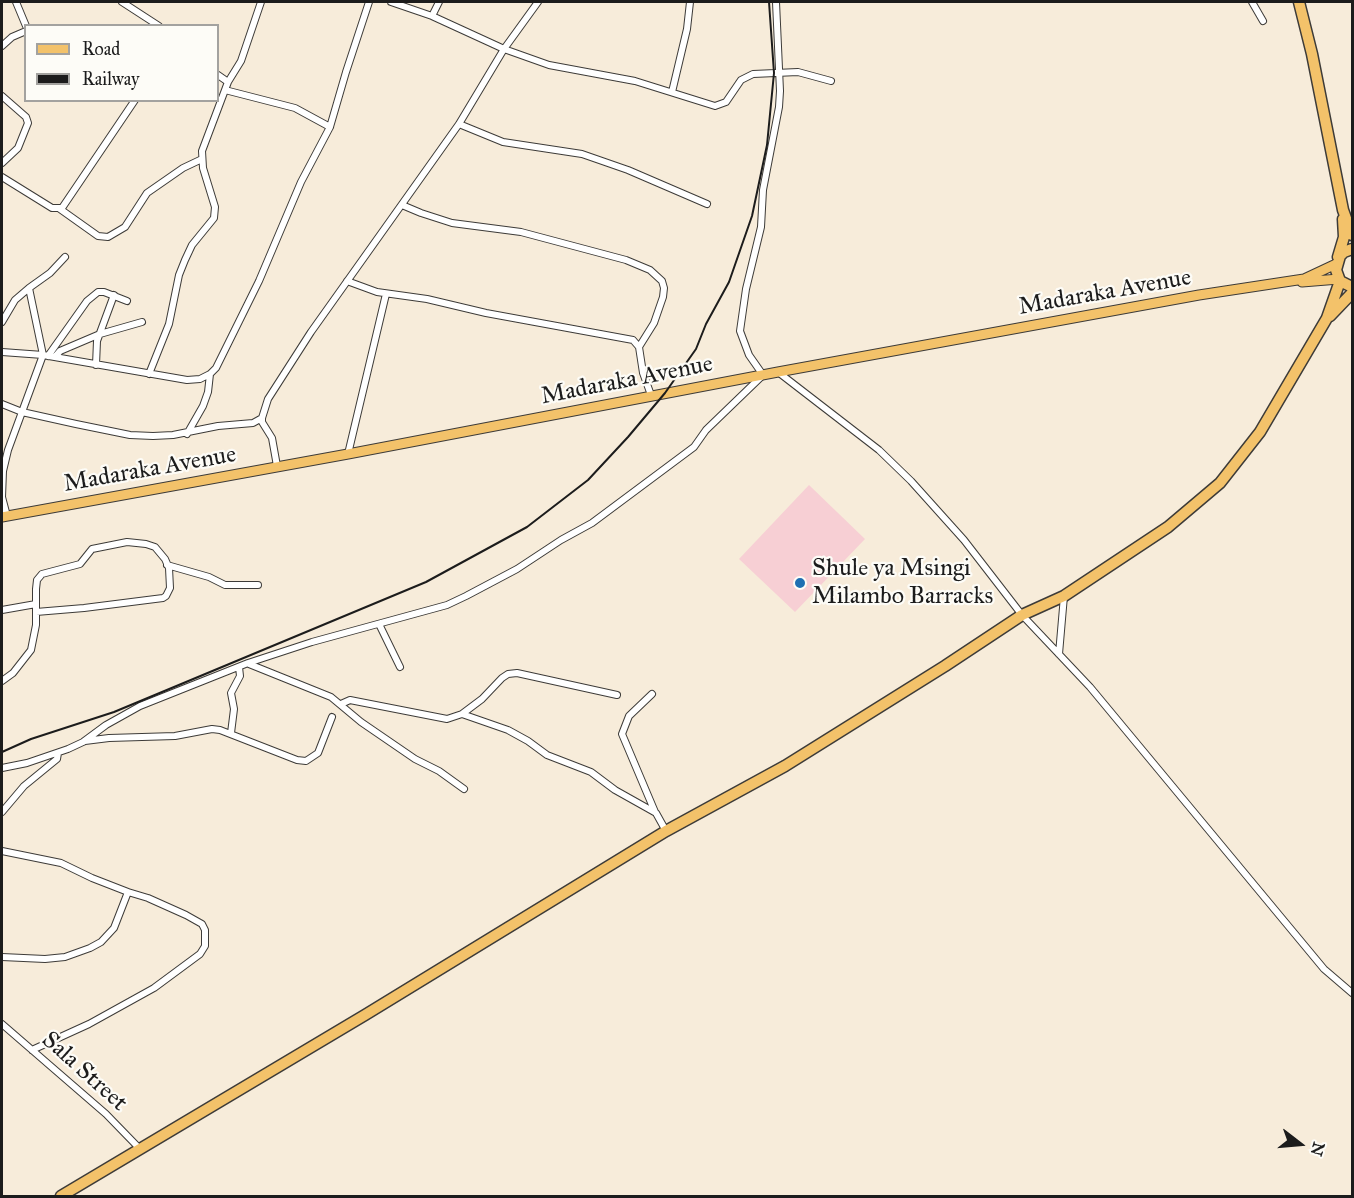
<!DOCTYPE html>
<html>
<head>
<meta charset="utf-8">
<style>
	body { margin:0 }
	#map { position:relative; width:1354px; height:1198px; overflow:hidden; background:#f7ecda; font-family:"IM FELL Great Primer",serif }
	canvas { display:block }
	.frame { position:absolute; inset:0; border:3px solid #1c1c1c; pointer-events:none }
	.legend { position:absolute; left:24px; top:24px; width:195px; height:78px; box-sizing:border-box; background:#fdfcf7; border:2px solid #a3a29f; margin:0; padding:8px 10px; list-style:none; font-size:18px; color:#1c1c1c }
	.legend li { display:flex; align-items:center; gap:12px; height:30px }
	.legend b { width:30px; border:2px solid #a3a29f }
	.north { position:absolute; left:1270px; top:1114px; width:60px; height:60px; -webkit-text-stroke:4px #fdfcf7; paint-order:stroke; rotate:106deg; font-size:16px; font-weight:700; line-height:24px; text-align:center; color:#1c1c1c }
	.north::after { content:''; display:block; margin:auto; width:21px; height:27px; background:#1c1c1c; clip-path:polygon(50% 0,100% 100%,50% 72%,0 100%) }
</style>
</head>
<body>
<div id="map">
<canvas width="1354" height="1198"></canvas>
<div class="frame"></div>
<ul class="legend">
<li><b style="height:8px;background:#f3c26a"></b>Road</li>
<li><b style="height:8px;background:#1c1c1c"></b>Railway</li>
</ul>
<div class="north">N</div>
</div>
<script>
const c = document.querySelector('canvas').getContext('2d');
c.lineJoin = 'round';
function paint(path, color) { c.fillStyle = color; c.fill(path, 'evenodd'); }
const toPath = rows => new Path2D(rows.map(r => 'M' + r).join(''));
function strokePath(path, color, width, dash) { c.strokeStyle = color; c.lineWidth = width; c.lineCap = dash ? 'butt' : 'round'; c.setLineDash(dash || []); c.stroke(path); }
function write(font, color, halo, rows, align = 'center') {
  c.font = font + ' "IM FELL Great Primer",serif'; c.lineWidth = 4.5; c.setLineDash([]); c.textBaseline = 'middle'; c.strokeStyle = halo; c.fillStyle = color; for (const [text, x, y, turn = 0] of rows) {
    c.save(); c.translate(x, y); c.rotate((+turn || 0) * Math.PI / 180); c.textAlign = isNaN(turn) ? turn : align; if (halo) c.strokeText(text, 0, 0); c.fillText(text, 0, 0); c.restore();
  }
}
paint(toPath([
	[809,485,865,539,795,612,739,559]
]), '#f7cfd4');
const minor = toPath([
	[16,2,26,26],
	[122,2,159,26],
	[391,2,432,16,504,49,549,65,635,81,715,106,726,102,741,80,753,74,798,72,831,81],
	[1252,2,1263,21],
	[432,16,439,2],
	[2,46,12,37,26,31],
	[218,75,228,82],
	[225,90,295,108,330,127],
	[672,92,687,29,690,2],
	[2,96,26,117,28,123,18,148,2,163],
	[459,124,503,142,582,154,628,170,707,204],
	[2,177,52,208,62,208,135,100],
	[402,205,421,213,452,223,521,232,626,260,650,270,662,281,664,288,663,297,654,323,639,347],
	[60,209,98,236,108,237,125,227,147,193,183,168,202,159],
	[347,281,377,292,427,299,486,313,633,340,639,347,643,373,651,395],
	[2,322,15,300,29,288],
	[2,352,43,355,187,380,200,379,210,374,216,368,259,281,301,182,330,127,346,72,369,2],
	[48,356,87,301,98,292,104,292,127,301],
	[55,357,60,351,100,334,142,322],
	[96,365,97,341,114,295],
	[778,372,879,450,911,481,964,540,1022,615,1090,687,1324,969,1352,993],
	[149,374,169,324,179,275,185,260,192,245,214,218,215,207,203,168,202,151,228,82,241,61,261,2],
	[2,404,22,412,76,424,130,435,153,436,173,435,218,426,253,423,262,418],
	[187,434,203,406,208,392,210,374],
	[348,454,386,294],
	[277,466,272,438,262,422,262,418,268,399,311,332,459,124,504,49,538,2],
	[7,516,2,497,3,471,8,450,43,355,29,288,50,273,65,257],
	[167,565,209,577,225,585,258,585],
	[2,610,36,604],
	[379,624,400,667],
	[1059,654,1064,596],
	[249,664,331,697,361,722,415,759,439,771,464,789],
	[2,681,13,673,31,650,36,625,36,589,37,580,42,574,80,564,92,549,127,542,146,544,155,547,165,559,169,568,170,588,166,596,163,598,84,608,36,612],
	[652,694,629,716,622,734,655,812],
	[341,704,350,700,355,701,447,719,462,714,482,699,502,678,508,674,517,673,617,695],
	[462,714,508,730,528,741,547,755,591,772,615,790,656,813,666,831],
	[231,733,234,709,231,693,240,676,239,667],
	[85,741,109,738,175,736,212,729,220,730,297,760,306,761,318,753,332,717],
	[2,768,27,763,68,749,83,742,106,725,140,706,248,663,312,642,447,605,466,596,517,569,561,540,592,523,694,447,706,430,763,375,749,355,740,331,746,289,761,227,763,190,779,107,780,91,776,2],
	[2,812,24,786,57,759,58,753],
	[2,851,61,863,92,878,128,892,148,898,186,915,202,924,205,930,205,946,200,954,154,988,89,1024,32,1050],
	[2,957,45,959,65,957,90,948,101,942,114,928,128,892],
	[2,1024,106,1114,140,1149]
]);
const primary = toPath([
	[1302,282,1339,279],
	[2,517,348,454,778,372,1199,295,1304,279,1336,264]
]);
const trunk = toPath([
	[1299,2,1312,54,1343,210,1352,235],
	[1352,249,1344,252,1340,256,1336,270,1340,281,1352,287],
	[1338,257,1344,237,1343,219],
	[1330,316,1352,293],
	[61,1196,365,1015,666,831,785,766,945,666,1022,615,1064,596,1168,527,1220,483,1260,432,1327,318,1340,281]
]);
strokePath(minor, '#3d3b38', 8);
strokePath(primary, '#3d3b38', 11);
strokePath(trunk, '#3d3b38', 13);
strokePath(minor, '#fff', 6);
strokePath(primary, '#f3c26a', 9);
strokePath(trunk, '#f3c26a', 10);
strokePath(toPath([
	[2,752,31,739,114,712,426,582,527,527,588,480,628,437,665,393,696,349,706,324,729,282,752,216,767,145,774,73,769,2]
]), '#1c1c1c', 2);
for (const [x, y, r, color] of [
	[800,583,6,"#1f6fb2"]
]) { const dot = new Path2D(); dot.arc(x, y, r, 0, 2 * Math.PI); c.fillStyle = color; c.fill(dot); strokePath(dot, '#fdfcf7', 2); }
write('24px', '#1c1c1c', '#fdfcf7', [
	["Madaraka Avenue",1105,293,-10],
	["Madaraka Avenue",627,381,-11],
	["Madaraka Avenue",150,470,-10],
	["Sala Street",84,1072,42]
]);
write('24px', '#1c1c1c', '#fdfcf7', [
	["Shule ya Msingi",812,569],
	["Milambo Barracks",812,597]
], 'left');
</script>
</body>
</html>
